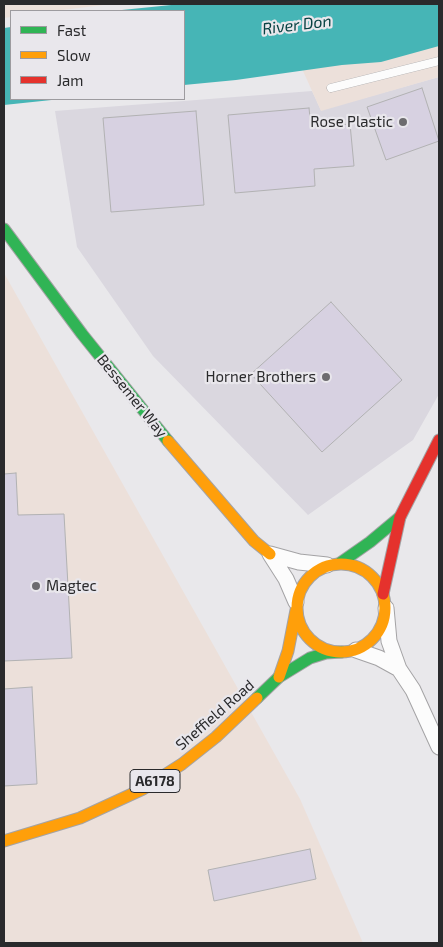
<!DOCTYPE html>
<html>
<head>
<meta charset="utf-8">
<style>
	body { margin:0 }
	#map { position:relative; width:443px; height:947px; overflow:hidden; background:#e9e8eb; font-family:"Exo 2",sans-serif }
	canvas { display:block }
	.frame { position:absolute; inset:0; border:5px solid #2a2a2c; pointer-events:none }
	.legend { position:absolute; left:10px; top:10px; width:175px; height:90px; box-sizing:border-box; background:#e9e7ec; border:1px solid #9d9b9f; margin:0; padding:6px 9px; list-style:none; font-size:15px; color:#2a2a2c }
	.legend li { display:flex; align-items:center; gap:10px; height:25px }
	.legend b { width:25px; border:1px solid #9d9b9f }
</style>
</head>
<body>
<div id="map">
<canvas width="443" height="947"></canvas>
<div class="frame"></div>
<ul class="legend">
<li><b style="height:6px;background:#30b455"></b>Fast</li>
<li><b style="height:6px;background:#ff9f0a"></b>Slow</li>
<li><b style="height:6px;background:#e5322d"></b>Jam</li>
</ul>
</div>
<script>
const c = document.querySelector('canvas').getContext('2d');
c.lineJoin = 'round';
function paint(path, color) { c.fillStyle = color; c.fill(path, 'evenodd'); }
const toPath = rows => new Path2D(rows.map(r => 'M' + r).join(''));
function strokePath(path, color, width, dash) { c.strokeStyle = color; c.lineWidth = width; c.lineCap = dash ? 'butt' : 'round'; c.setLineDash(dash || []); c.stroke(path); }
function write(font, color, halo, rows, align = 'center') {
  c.font = font + ' "Exo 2",sans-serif'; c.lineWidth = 4.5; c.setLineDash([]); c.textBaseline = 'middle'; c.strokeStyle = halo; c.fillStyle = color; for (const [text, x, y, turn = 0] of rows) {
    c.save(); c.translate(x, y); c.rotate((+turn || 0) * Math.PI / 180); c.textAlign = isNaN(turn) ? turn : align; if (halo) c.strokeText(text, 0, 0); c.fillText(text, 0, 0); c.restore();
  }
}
paint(toPath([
	[439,77,439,394,413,440,308,515,153,356,77,247,55,111,312,91,321,110]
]), '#dad7df');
paint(toPath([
	[4,4,112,4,54,11,11,11,11,17,4,18],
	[273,4,439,4,439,77,321,111],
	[4,273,300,799,363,943,4,943]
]), '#ece0da');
paint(toPath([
	[181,4,439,4,439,46,381,62,342,65,236,80,184,85,184,11,112,11],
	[11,27,11,99,61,99,4,105,4,28]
]), '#46b5b6');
const building = toPath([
	[422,88,439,141,386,160,367,107,422,88],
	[309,108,311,127,350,124,354,166,314,169,315,186,235,193,228,115,309,108],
	[196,111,204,205,111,212,103,118,196,111],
	[331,302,402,380,322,452,251,374,331,302],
	[16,473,18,515,64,514,72,658,4,661,4,474,16,473],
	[32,687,37,784,4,786,4,689,32,687],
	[310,849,316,879,214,901,208,870,310,849]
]);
paint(building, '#d7d1e1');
strokePath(building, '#b2b2b3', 1);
const lane = toPath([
	[331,88,439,61]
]);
const street = toPath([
	[296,602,286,579,270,554,299,562,327,565],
	[356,650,379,658,399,669,389,641,386,608],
	[399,669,413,690,439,747]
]);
const fast = toPath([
	[4,229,82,334,168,441],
	[340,563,370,542,400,517],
	[257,698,279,677,310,658,326,653,342,652]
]);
const slow = toPath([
	[168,441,254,541,270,554],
	'297 608a44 44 0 1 1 88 0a44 44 0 1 1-88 0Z',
	[279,677,288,651,296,610],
	[4,841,80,818,143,789,182,764,216,737,257,698]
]);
const jam = toPath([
	[383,594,400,517,439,440]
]);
strokePath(lane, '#a4a3a5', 9);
strokePath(street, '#a4a3a5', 17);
strokePath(fast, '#a4a3a5', 13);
strokePath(slow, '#a4a3a5', 13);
strokePath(jam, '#a4a3a5', 13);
strokePath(lane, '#fcfcfc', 8);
strokePath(street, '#fcfcfc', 15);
strokePath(fast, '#30b455', 11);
strokePath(slow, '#ff9f0a', 11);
strokePath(jam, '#e5322d', 11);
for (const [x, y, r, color] of [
	[403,122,5,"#6d6c6f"],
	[326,377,5,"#6d6c6f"],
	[36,586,5,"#6d6c6f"]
]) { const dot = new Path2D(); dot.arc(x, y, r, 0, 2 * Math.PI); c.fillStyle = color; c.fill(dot); strokePath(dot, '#e9e7ec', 2); }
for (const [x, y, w] of [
	[155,781,50]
]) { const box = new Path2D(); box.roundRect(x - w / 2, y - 11.5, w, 23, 4); c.fillStyle = '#e9e7ec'; c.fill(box); strokePath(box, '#2a2a2c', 1); }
write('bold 14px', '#2a2a2c', null, [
	["A6178",155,781]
]);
write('15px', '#2a2a2c', '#e9e7ec', [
	["Rose Plastic",393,122],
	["Horner Brothers",316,377],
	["Magtec",46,586,"left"]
], 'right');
write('15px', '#2a2a2c', '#e9e7ec', [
	["Bessemer Way",132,396,51],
	["Sheffield Road",215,715,-41]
]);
write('italic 16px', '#064142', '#e9e7ec', [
	["River Don",297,25,-7]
]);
</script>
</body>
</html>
